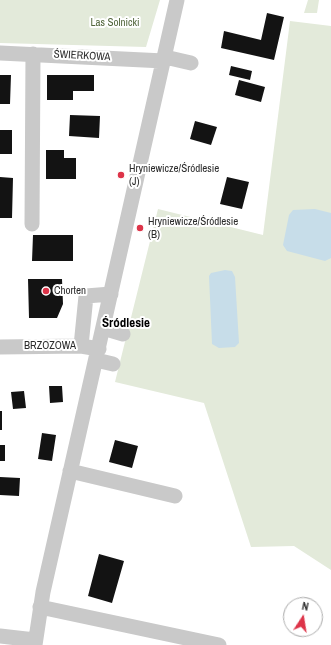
<!DOCTYPE html>
<html>
<head>
<meta charset="utf-8">
<style>
	body { margin:0 }
	#map { position:relative; width:331px; height:645px; overflow:hidden; background:#fff; font-family:"Archivo Narrow",sans-serif }
	canvas { display:block }
	.north { position:absolute; left:283px; top:597px; width:40px; height:40px; box-sizing:border-box; background:#fff; border:1px solid #ababab; border-radius:50%; rotate:12deg; font-size:11px; font-weight:700; line-height:16px; text-align:center; color:#2c2c2c }
	.north::after { content:''; display:block; margin:auto; width:14px; height:18px; background:#dd3449; clip-path:polygon(50% 0,100% 100%,50% 72%,0 100%) }
</style>
</head>
<body>
<div id="map">
<canvas width="331" height="645"></canvas>
<div class="north">N</div>
</div>
<script>
const c = document.querySelector('canvas').getContext('2d');
c.lineJoin = 'round';
function paint(path, color) { c.fillStyle = color; c.fill(path, 'evenodd'); }
const toPath = rows => new Path2D(rows.map(r => 'M' + r).join(''));
function strokePath(path, color, width, dash) { c.strokeStyle = color; c.lineWidth = width; c.lineCap = dash ? 'butt' : 'round'; c.setLineDash(dash || []); c.stroke(path); }
function write(font, color, halo, rows, align = 'center') {
  c.font = font + ' "Archivo Narrow",sans-serif'; c.lineWidth = 4; c.setLineDash([]); c.textBaseline = 'middle'; c.strokeStyle = halo; c.fillStyle = color; for (const [text, x, y, turn = 0] of rows) {
    c.save(); c.translate(x, y); c.rotate((+turn || 0) * Math.PI / 180); c.textAlign = isNaN(turn) ? turn : align; if (halo) c.strokeText(text, 0, 0); c.fillText(text, 0, 0); c.restore();
  }
}
paint(toPath([
	[0,0,160,0,146,47,0,43],
	[308,0,319,0,317,13,304,13],
	[290,21,331,26,331,570,294,546,251,547,204,403,115,382,158,209,263,235]
]), '#e3eada');
paint(toPath([
	[315,209,331,213,331,258,325,261,287,251,283,245,289,215,293,210],
	[225,270,232,271,235,277,239,343,235,347,219,348,212,344,209,276,211,273]
]), '#c7dde9');
paint(toPath([
	[267,13,284,17,274,60,221,48,224,31,261,40],
	[231,66,252,71,250,80,229,75],
	[0,75,11,75,10,104,0,104],
	[47,75,94,75,94,91,73,91,73,100,47,100],
	[239,80,265,87,261,102,235,95],
	[70,115,100,116,99,138,69,136],
	[195,121,217,127,211,145,190,139],
	[0,130,12,130,12,154,0,154],
	[46,150,64,150,64,158,76,158,76,179,46,179],
	[0,177,13,178,12,218,0,218],
	[227,177,249,182,242,209,220,204],
	[33,235,73,235,73,261,32,261],
	[28,279,62,279,63,304,57,318,29,318],
	[49,386,62,386,63,402,50,403],
	[24,391,26,408,13,409,11,392],
	[0,411,2,411,2,430,0,430],
	[42,433,56,435,52,461,38,459],
	[115,440,138,446,132,468,109,462],
	[0,445,5,445,5,461,0,461],
	[0,477,20,478,19,496,0,495],
	[99,554,124,561,112,603,88,596]
]), '#131313');
strokePath(toPath([
	[0,53,164,61],
	[165,57,191,63],
	[32,224,33,54],
	[103,328,123,334],
	[81,346,86,296,111,294],
	[0,347,81,346,99,349],
	[96,360,113,364],
	[70,471,175,496],
	[40,607,219,645],
	[0,636,35,640],
	[35,645,43,592,177,0]
]), '#c9c9c9', 15);
for (const [x, y, r, color] of [
	[121,175,4,"#dd3449"],
	[140,228,4,"#dd3449"],
	[46,291,4,"#dd3449"]
]) { const dot = new Path2D(); dot.arc(x, y, r, 0, 2 * Math.PI); c.fillStyle = color; c.fill(dot); strokePath(dot, '#fff', 1.5); }
write('11px', '#52663c', '#fff', [
	["Las Solnicki",115,23]
]);
write('11px', '#2c2c2c', '#fff', [
	["ŚWIERKOWA",82,56,3],
	["BRZOZOWA",50,346]
]);
write('11px', '#2c2c2c', '#fff', [
	["Hryniewicze/Śródlesie",129,169],
	["(J)",129,182],
	["Hryniewicze/Śródlesie",148,222],
	["(B)",148,235],
	["Chorten",54,291]
], 'left');
write('bold 13px', '#000', '#fff', [
	["Śródlesie",126,324]
]);
</script>
</body>
</html>
